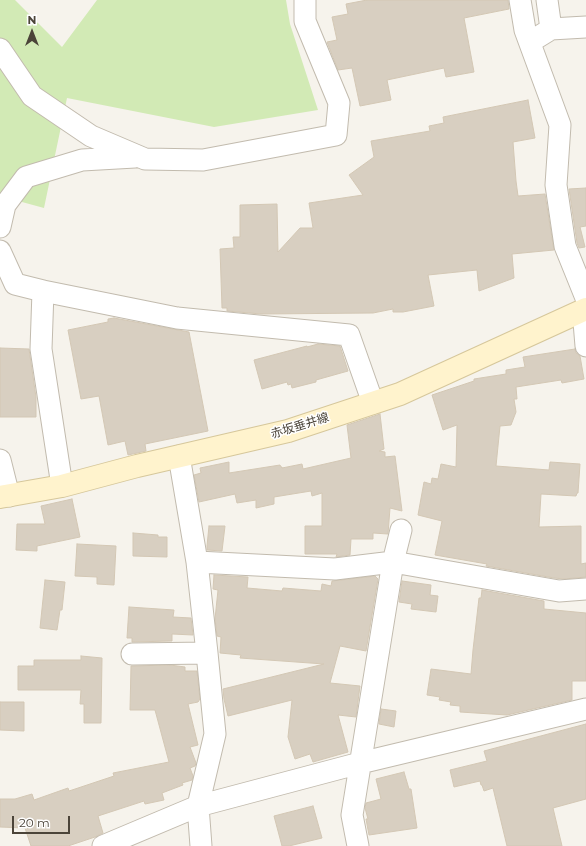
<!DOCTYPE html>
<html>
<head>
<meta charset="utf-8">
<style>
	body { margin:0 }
	#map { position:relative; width:586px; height:846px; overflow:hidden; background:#f6f3ec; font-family:Montserrat,sans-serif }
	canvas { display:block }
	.north { position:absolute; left:12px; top:12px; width:40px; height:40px; -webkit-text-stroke:3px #fff; paint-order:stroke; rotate:0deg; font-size:11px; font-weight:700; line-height:16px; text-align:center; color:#4b4439 }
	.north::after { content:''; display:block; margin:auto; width:14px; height:18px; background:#4b4439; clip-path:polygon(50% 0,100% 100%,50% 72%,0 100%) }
	.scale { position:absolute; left:12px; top:816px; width:58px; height:18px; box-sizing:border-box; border:2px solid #4b4439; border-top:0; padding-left:5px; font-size:12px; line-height:14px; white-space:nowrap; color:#4b4439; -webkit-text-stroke:3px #fff; paint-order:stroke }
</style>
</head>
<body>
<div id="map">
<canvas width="586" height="846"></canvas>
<div class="north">N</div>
<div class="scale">20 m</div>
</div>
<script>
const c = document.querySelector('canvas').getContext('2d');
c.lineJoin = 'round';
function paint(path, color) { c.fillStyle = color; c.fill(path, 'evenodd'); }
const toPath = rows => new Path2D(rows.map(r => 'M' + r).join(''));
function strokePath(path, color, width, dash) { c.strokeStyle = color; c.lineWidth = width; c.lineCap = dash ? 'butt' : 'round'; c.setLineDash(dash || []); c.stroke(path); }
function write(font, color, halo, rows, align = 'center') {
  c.font = font + ' Montserrat,"Noto Sans JP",sans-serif'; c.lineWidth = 3; c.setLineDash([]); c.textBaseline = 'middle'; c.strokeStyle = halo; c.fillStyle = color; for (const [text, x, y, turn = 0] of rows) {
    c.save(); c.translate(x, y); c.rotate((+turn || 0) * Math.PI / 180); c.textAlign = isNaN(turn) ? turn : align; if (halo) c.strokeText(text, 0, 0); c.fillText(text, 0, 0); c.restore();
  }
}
paint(toPath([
	[0,0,15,0,62,47,97,0,286,0,290,24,318,110,214,127,67,98,44,208,0,196]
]), '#d2eab5');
const building = toPath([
	[367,0,508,0,509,9,464,18,474,72,446,77,444,68,387,80,391,100,360,106,352,68,338,70,327,42,337,40,332,17,348,14,346,4,367,0],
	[528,100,535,138,513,142,516,181,518,196,545,194,554,250,512,254,514,278,479,291,477,270,428,275,434,306,403,312,393,312,393,309,373,313,261,314,227,311,227,308,222,308,220,249,234,248,233,237,240,237,240,205,277,204,278,252,300,228,313,228,309,203,363,195,349,175,374,157,371,141,430,131,429,126,444,123,443,117,528,100],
	[586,188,586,226,580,227,585,247,579,248,577,243,569,189,586,188],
	[114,318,189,332,208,431,145,444,146,451,128,455,125,441,108,445,99,396,81,399,68,330,108,322,108,319,114,318],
	[318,344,340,346,348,371,316,380,316,382,292,388,291,384,288,385,287,382,262,389,254,360,307,346,307,347,318,344],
	[0,348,29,349,36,397,36,417,0,417,0,348],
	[575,349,576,353,580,356,584,379,562,383,561,380,516,387,517,399,514,399,516,412,511,425,500,426,496,466,549,470,550,462,580,464,578,493,577,493,576,496,541,494,539,527,581,526,581,564,586,563,586,577,564,579,554,578,486,566,487,564,435,555,442,521,418,515,424,482,431,484,432,478,438,479,441,464,456,467,457,425,443,430,432,395,474,381,474,379,506,374,506,370,525,367,523,357,575,349],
	[380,414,384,449,379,451,385,452,385,457,395,456,402,511,390,508,388,534,373,533,373,539,351,539,350,555,336,557,337,554,305,554,305,526,322,526,322,493,312,496,311,491,274,497,274,504,256,508,256,500,237,503,235,494,199,502,194,475,201,473,200,468,229,462,229,473,280,465,281,467,282,467,282,468,302,464,303,469,351,458,347,425,380,414],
	[72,499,80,537,37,546,37,551,16,550,17,524,45,524,41,506,72,499],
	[209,526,225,526,222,551,207,550,207,546,209,526],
	[133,533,158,535,158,537,167,537,167,557,133,556,133,533],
	[77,544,116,546,114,585,97,584,97,577,75,576,77,544],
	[214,575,248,577,247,588,282,591,283,588,321,591,322,584,331,586,332,581,375,576,378,579,366,651,340,646,330,683,360,686,356,717,338,715,348,752,313,762,310,754,295,759,288,737,292,700,228,716,224,699,223,689,324,664,240,658,241,655,220,653,221,637,217,636,215,619,218,590,213,589,214,575],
	[45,580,65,582,62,610,60,610,57,630,40,628,45,580],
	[402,581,431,585,430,595,438,596,436,612,411,609,412,604,399,602,402,581],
	[482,590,544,601,544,609,586,613,586,681,572,681,572,700,507,715,460,712,460,706,450,705,451,702,439,700,440,697,427,695,431,669,471,674,473,650,479,598,481,598,482,590],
	[129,607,174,610,173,617,191,618,193,635,172,634,172,641,132,642,132,638,127,638,129,607],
	[81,656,102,658,101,723,84,723,84,704,80,704,81,690,18,690,18,666,34,666,34,660,81,660,81,656],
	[170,665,185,667,185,671,197,671,200,699,198,702,188,704,198,745,190,747,196,763,195,766,190,768,193,776,192,780,182,783,183,785,162,793,164,800,145,804,144,801,98,816,103,833,95,837,68,846,31,846,25,828,0,827,0,799,15,799,32,794,34,800,68,788,69,791,114,776,113,773,169,762,155,710,130,710,131,666,170,665],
	[0,702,24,702,24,731,0,730,0,702],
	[381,709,396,711,394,727,379,724,381,709],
	[586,724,586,799,553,808,562,846,507,846,493,788,484,791,482,785,481,785,480,781,454,787,450,770,487,761,484,751,586,724],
	[404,772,409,789,411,789,417,828,369,835,366,819,368,819,365,808,366,803,381,799,376,779,404,772],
	[313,806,322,838,289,846,282,846,274,816,313,806]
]);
paint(building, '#d8cfc1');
strokePath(building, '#d3c7b4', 1);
const street = toPath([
	[520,0,525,30,560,125,556,185,565,246,586,298],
	[547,0,551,29],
	[530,42,551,29,586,27],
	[0,49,32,96,91,136,145,159,203,160,336,135,339,103,305,21,305,0],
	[0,227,5,205,26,177,82,160,135,157],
	[0,251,15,284,43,291,41,349,62,486],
	[43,291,177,318,349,335,373,403],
	[583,310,586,346],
	[179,456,197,562,207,653,215,734,198,806,201,846],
	[0,460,9,496],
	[401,530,393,562,559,591,586,589],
	[197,562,335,569,393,562,352,815,358,846],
	[132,654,207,653],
	[103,846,198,806,360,763,586,709]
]);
const secondary = toPath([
	[0,497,62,486,137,466,288,431,400,394,586,309]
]);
strokePath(street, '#c2bbae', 23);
strokePath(secondary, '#d6c79b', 24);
strokePath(street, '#fff', 21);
strokePath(secondary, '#fff3cd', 22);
write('12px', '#4b4439', '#fff', [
	["赤坂垂井線",300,426,-17]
]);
</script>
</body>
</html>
